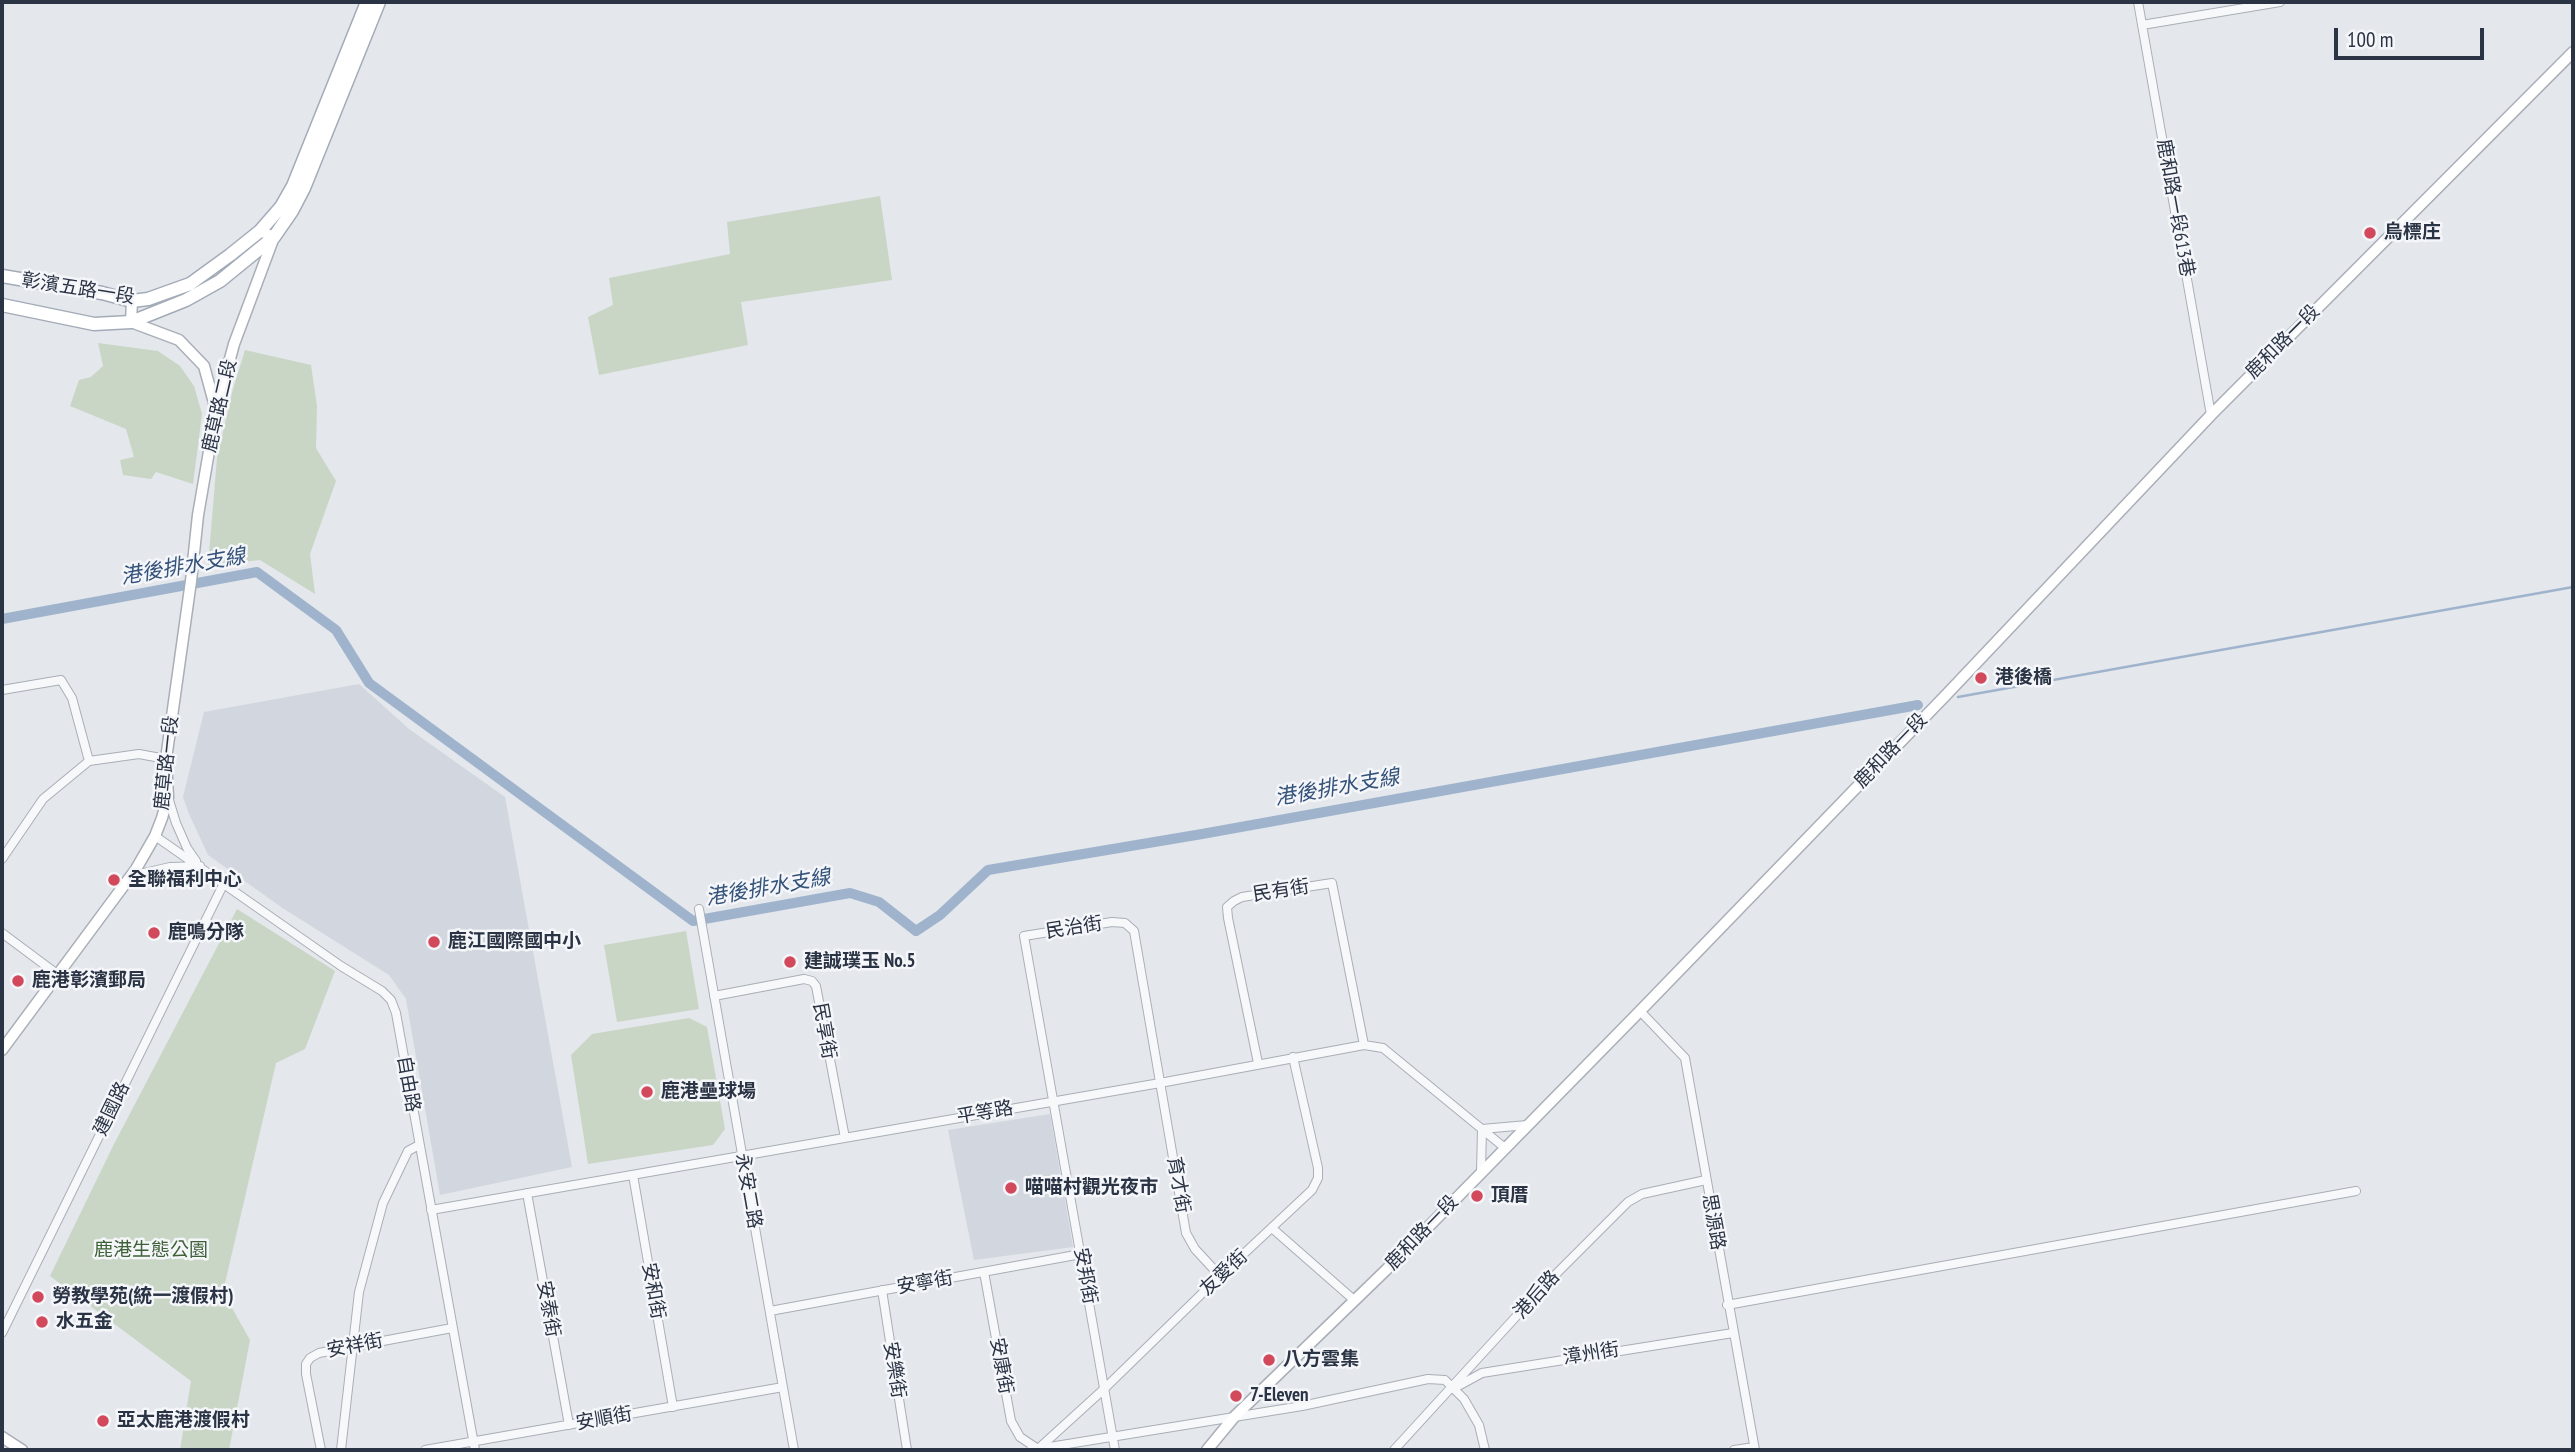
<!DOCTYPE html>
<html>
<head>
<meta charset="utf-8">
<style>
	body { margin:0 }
	#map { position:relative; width:2575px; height:1452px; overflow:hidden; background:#e4e7ec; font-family:"PT Sans Narrow",sans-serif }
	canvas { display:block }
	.frame { position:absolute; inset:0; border:4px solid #2b3445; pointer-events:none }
	.scale { position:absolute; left:2334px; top:28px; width:150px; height:32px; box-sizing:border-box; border:4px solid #2b3445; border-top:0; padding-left:9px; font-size:21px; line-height:24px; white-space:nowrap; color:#2b3445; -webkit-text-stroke:5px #f4f6f9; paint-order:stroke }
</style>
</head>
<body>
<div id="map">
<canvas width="2575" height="1452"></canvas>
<div class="frame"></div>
<div class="scale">100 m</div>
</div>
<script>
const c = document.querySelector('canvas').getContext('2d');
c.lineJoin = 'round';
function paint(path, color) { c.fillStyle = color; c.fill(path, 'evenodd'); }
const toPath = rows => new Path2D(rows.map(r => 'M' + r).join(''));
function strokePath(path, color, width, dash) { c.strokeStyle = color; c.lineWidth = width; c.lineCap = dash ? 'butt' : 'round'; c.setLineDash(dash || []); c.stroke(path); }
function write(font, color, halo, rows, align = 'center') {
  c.font = font + ' "PT Sans Narrow","Noto Sans TC",sans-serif'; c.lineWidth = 5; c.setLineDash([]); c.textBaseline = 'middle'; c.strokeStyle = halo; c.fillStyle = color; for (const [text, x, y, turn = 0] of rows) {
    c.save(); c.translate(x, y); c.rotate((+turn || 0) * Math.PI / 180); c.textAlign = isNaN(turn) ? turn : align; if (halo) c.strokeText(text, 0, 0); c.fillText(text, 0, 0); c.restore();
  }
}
paint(toPath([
	[359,684,409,729,505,797,572,1167,440,1195,406,999,389,975,284,909,208,855,189,814,183,797,204,712],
	[1050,1114,1073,1247,974,1260,948,1130]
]), '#d2d6de');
paint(toPath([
	[880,196,892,280,741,302,748,345,599,375,588,317,613,305,609,278,730,254,727,222],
	[98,343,158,351,180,366,194,386,202,414,193,484,156,472,151,479,123,475,120,460,134,457,126,429,70,406,79,380,91,377,103,366],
	[245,350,311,365,317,406,316,448,336,481,310,554,315,594,260,560,208,566,217,458,233,389],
	[237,909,335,971,305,1049,276,1063,223,1292,250,1340,229,1450,180,1450,191,1381,50,1276,113,1146],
	[686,931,699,1009,617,1022,604,945],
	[689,1018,707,1027,725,1129,713,1145,588,1164,571,1055,592,1034]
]), '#c9d6c5');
strokePath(toPath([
	[1958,697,2573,587]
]), '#9fb4cc', 2.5);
strokePath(toPath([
	[2,619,257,572,336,630,369,683,693,921,850,893,879,902,916,931,940,915,988,870,1202,834,1918,705]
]), '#9fb4cc', 10);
const minor = toPath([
	[2138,2,2211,415],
	[2142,25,2280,2],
	[2,690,61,680,72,698,89,761],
	[168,797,176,823,187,848,196,861],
	[155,836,341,966,382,991,391,1000,396,1013,475,1450],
	[2,859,43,799,89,761,139,754,166,759],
	[131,876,170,867,200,866],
	[699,909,794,1450],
	[2,933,57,974],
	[714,996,804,979,812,981,816,986,845,1138],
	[1640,1011,1685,1058,1755,1450],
	[1258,1063,1228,918,1227,907,1234,901,1242,897,1332,883,1364,1045],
	[1481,1171,1482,1129,1527,1125],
	[633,1175,673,1407],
	[527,1193,569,1425],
	[431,1210,1160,1083,1364,1045,1383,1048,1505,1148],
	[1273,1229,1354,1300],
	[984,1272,1011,1421,1020,1437,1038,1449],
	[882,1290,907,1450],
	[1727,1305,2356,1191],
	[770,1311,1081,1254],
	[2,1333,223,885],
	[1460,1385,1482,1373,1733,1333],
	[321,1450,306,1374,306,1364,310,1358,319,1353,452,1328],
	[341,1450,359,1292,383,1203,408,1151,419,1145],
	[425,1450,783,1387],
	[1031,1450,1302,1406,1428,1379,1445,1380,1464,1399,1479,1425,1485,1450],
	[1037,1450,1104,1389,1220,1276,1312,1190,1318,1178,1318,1168,1293,1057],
	[1115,1450,1024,936,1112,922,1125,923,1134,931,1186,1233,1195,1249,1220,1276],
	[1394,1450,1544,1286,1628,1202,1642,1194,1706,1180],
	[1734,1450,1754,1447]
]);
const secondary = toPath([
	[132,301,131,322,179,340,204,366,216,410],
	[2,1050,136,869,155,836,162,818,168,797,166,759,191,581,198,515,216,411,234,344,274,237,260,231],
	[2,1437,22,1450],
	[1207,1450,1235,1416,1386,1270,1640,1011,1946,695,2211,415,2573,52]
]);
const primary = toPath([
	[2,276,102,293,132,301,148,299,190,284,230,255,260,231,281,207,293,186,367,2],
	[2,305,94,324,131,322,186,300,220,281,274,237,292,211,304,188,379,2]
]);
strokePath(minor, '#a9aeb7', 10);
strokePath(secondary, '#a9aeb7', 13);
strokePath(primary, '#a3abb8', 15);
strokePath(minor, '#f7f8fa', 8);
strokePath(secondary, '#fff', 10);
strokePath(primary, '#fff', 12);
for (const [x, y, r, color] of [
	[2370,233,7,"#d1495b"],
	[1981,678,7,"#d1495b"],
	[114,880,7,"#d1495b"],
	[154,933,7,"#d1495b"],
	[434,942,7,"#d1495b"],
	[790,962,7,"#d1495b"],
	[18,981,7,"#d1495b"],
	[647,1092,7,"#d1495b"],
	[1011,1188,7,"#d1495b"],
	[1477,1196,7,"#d1495b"],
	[38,1297,7,"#d1495b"],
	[42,1322,7,"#d1495b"],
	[1269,1360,7,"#d1495b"],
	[1236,1396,7,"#d1495b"],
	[103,1421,7,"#d1495b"]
]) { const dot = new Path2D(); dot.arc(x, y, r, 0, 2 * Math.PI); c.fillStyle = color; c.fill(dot); strokePath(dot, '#f4f6f9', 2.5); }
write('19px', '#2b3445', '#f4f6f9', [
	["鹿和路一段613巷",2175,208,80],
	["彰濱五路一段",78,289,9],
	["鹿和路一段",2283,342,-45],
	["鹿草路二段",220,406,-77],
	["鹿和路一段",1891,751,-46],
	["鹿草路一段",167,763,-84],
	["民有街",1281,891,-9],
	["民治街",1074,928,-9],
	["民享街",824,1031,80],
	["自由路",408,1084,80],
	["建國路",112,1109,-64],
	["平等路",985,1113,-10],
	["育才街",1178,1185,80],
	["永安二路",748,1191,80],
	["思源路",1713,1222,80],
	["鹿和路一段",1422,1233,-46],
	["友愛街",1224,1273,-43],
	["安邦街",1085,1276,80],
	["安寧街",925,1283,-10],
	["安和街",653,1291,80],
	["港后路",1537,1295,-48],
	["安泰街",548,1309,80],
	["安祥街",355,1346,-11],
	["漳州街",1591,1354,-9],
	["安康街",1001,1366,80],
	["安樂街",894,1370,81],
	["安順街",604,1419,-10]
]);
write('bold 19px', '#2b3445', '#f4f6f9', [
	["烏標庄",2384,233],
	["港後橋",1995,678],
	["全聯福利中心",128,880],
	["鹿鳴分隊",168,933],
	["鹿江國際國中小",448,942],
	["建誠璞玉 No.5",804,962],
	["鹿港彰濱郵局",32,981],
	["鹿港壘球場",661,1092],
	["喵喵村觀光夜市",1025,1188],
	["頂厝",1491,1196],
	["勞教學苑(統一渡假村)",52,1297],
	["水五金",56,1322],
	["八方雲集",1283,1360],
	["7-Eleven",1250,1396],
	["亞太鹿港渡假村",117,1421]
], 'left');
write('19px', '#3f6138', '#f4f6f9', [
	["鹿港生態公園",151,1251]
]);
write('italic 21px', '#34527a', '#f4f6f9', [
	["港後排水支線",183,567,-10],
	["港後排水支線",1337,788,-10],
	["港後排水支線",768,888,-10]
]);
</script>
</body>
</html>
